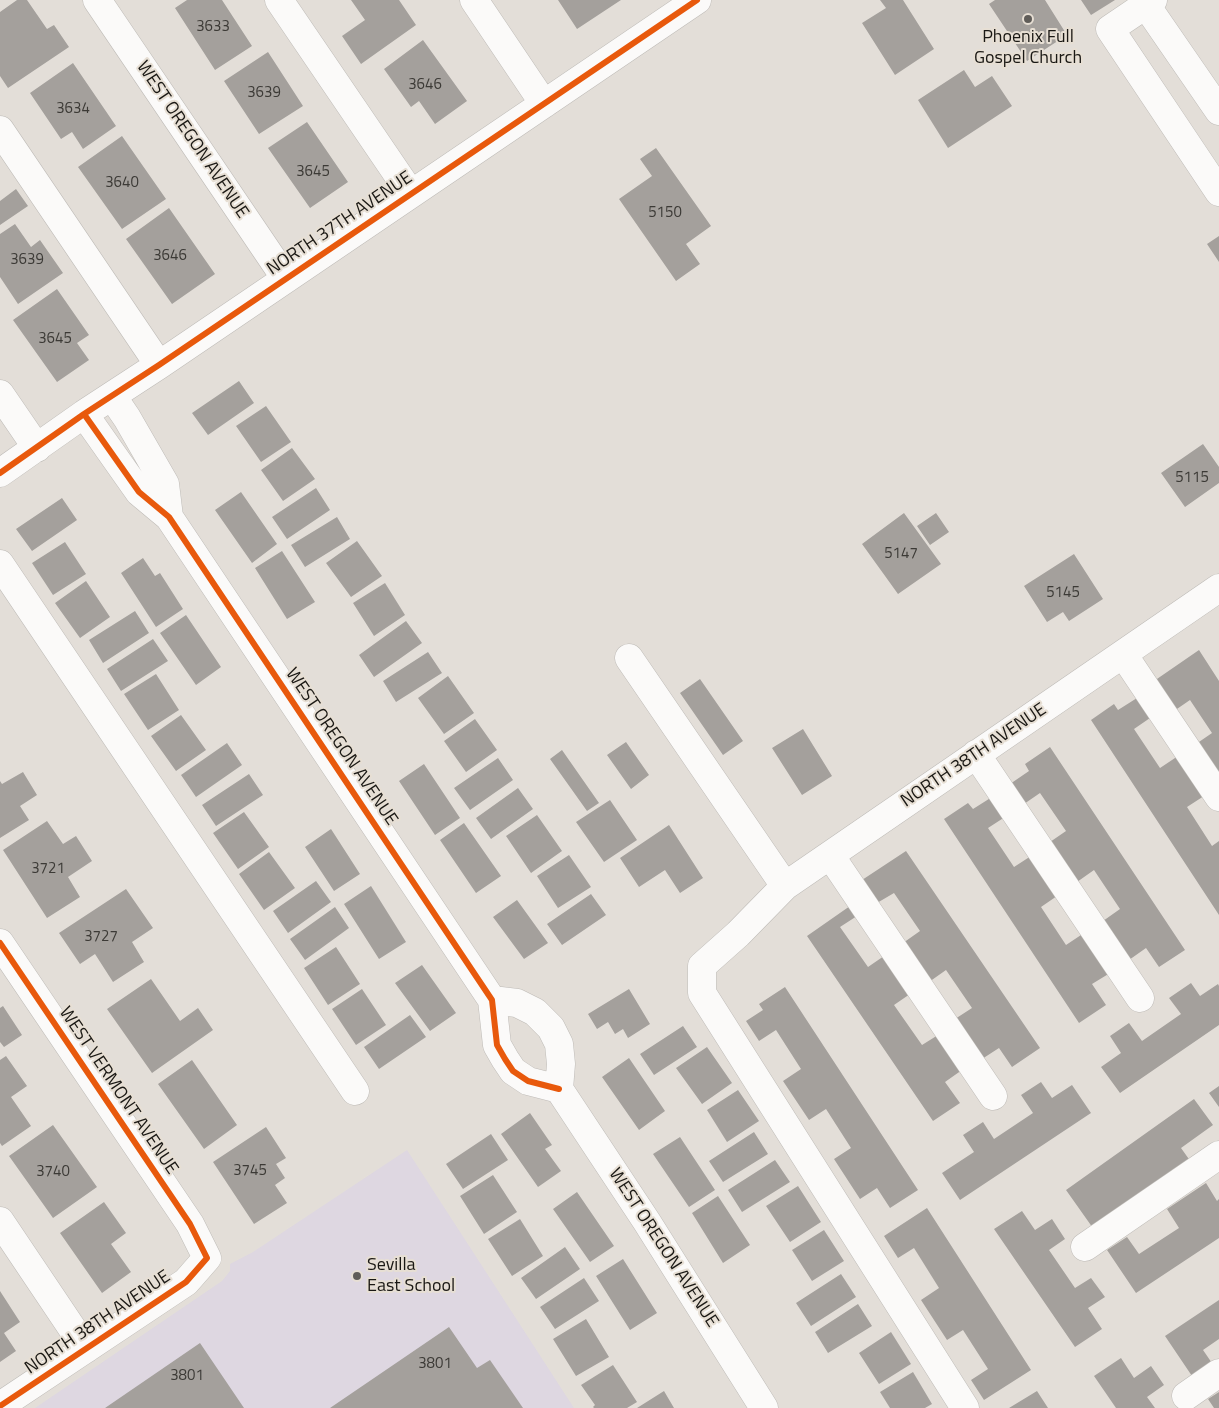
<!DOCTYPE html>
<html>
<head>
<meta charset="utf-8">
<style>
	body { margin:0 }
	canvas { display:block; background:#e3ded8 }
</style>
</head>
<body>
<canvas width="1219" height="1408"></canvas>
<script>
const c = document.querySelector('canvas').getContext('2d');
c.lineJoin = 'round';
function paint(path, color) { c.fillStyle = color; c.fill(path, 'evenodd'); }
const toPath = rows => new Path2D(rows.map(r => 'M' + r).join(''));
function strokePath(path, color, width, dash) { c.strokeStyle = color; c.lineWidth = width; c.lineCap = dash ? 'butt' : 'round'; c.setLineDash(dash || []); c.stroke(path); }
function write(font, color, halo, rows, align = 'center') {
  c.font = font + ' "Titillium Web",sans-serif'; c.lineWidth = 4; c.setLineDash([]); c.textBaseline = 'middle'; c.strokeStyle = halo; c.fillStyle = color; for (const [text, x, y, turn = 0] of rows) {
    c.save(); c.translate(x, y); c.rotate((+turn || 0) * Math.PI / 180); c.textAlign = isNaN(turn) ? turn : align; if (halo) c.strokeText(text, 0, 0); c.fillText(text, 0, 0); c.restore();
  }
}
paint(toPath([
	[407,1150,574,1408,35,1408,222,1281,230,1271,230,1264,253,1252]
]), '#ded7e1');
paint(toPath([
	[17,0,27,0,47,29,54,25,69,47,8,88,0,76,0,12],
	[187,0,222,0,252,46,215,70,175,8],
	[351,0,399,0,416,25,361,64,342,36,365,20],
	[558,0,621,0,577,29],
	[880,0,903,0,934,49,895,75,862,23,886,8],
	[995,0,1045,0,1067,35,1027,61,989,4],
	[1081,0,1115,0,1091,15],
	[423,40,467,101,435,124,419,101,411,107,384,69],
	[268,52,303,106,259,134,224,81],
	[73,63,116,126,83,149,72,132,61,139,30,93],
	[964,70,975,87,992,76,1012,106,948,148,918,100],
	[307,122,348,182,310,208,268,148],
	[122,136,166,199,122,229,78,167],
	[656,148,711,226,686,244,700,264,676,281,619,199,652,176,640,159],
	[16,189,28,206,0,225,0,201],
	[169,208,215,274,172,304,126,239],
	[15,224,31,247,40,240,63,273,18,304,0,277,0,234],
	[1219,236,1219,262,1207,244],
	[57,289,89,335,77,343,89,360,57,382,13,320],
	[239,381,254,403,208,435,192,413],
	[266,406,291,442,261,462,236,426],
	[1203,444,1219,467,1219,483,1185,507,1161,473],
	[292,448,315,479,283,501,261,470],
	[316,488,330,510,287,539,272,517],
	[241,492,277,544,252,563,215,510],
	[62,498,77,520,32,551,16,529],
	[904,513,941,564,898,594,862,544],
	[936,513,949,532,930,545,917,526],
	[337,517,350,539,305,567,291,545],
	[357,541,382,576,351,597,326,563],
	[65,542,86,574,53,595,32,563],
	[282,551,315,602,287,619,255,568],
	[1074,554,1103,599,1069,621,1063,612,1047,622,1024,586],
	[143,558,155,576,160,573,183,609,156,627,121,573],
	[86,581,110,617,80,638,55,603],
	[385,583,405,615,374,636,353,603],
	[135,611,149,633,103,663,89,640],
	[186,615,221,667,196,685,160,633],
	[406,621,422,643,374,677,359,655],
	[153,639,168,661,121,691,107,669],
	[1199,650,1219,681,1219,778,1196,744,1212,733,1190,700,1174,711,1154,681],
	[428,652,442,673,396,702,383,681],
	[156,674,179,710,148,730,124,694],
	[448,676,474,713,444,734,418,698],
	[700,679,743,741,723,755,680,693],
	[1137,698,1150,718,1134,729,1160,768,1178,756,1204,796,1187,807,1212,846,1219,841,1219,915,1091,720,1114,704,1118,710],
	[181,715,206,750,176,771,151,736],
	[475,719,497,750,466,772,444,741],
	[803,729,832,776,802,795,772,748],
	[626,742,649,775,631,789,607,755],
	[227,743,242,765,196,797,181,775],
	[1050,747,1185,950,1159,967,1146,948,1129,960,1103,921,1120,909,1094,870,1077,882,1050,842,1066,831,1040,793,1024,804,1010,784,1029,771,1025,764],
	[562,750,599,803,587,811,550,759],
	[498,758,513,780,470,810,454,788],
	[424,764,460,818,435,835,399,781],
	[23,772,37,795,20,806,29,820,0,838,0,781,2,784],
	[249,774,263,795,216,826,202,805],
	[518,788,533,809,491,839,476,818],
	[992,797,1005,817,988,828,1014,867,1031,856,1057,896,1041,907,1066,945,1084,933,1110,973,1092,984,1106,1005,1079,1023,944,819,968,803,973,809],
	[610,800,637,840,604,862,576,822],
	[244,812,269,847,238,869,213,833],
	[537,815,562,851,531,873,506,836],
	[47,821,63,844,76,836,92,861,68,877,80,897,47,918,3,850],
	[464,823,501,876,476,893,440,840],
	[669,825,703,878,680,893,665,870,639,887,620,858],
	[331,829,360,874,334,891,305,847],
	[906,851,1040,1048,1012,1067,999,1048,982,1059,955,1019,972,1008,946,970,929,982,903,943,920,931,894,893,877,903,862,880],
	[269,852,295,888,264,910,239,874],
	[569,855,591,887,558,908,537,876],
	[316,881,331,902,288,933,273,911],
	[371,886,406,942,379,959,344,904],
	[126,889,153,928,132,942,144,962,113,982,95,954,80,964,59,933],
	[591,894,606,915,562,945,547,924],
	[517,900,548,943,524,959,493,917],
	[850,906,857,916,840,927,868,967,884,956,910,994,894,1005,922,1045,938,1035,962,1070,945,1082,960,1103,933,1121,807,936],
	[335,907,349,928,305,960,290,939],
	[336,947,360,984,328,1005,304,968],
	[422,965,456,1013,430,1031,395,983],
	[151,979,180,1021,198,1008,213,1030,152,1073,107,1009],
	[1191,983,1200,996,1218,984,1219,986,1219,1025,1120,1093,1101,1067,1121,1053,1110,1036,1129,1023,1142,1041,1181,1014,1169,998],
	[785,987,918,1190,890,1208,877,1188,860,1199,834,1159,851,1148,826,1109,809,1120,783,1081,801,1069,776,1030,759,1041,746,1021,763,1010,759,1004],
	[362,989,386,1025,356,1045,332,1009],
	[629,989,650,1024,628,1038,623,1029,615,1034,608,1022,597,1029,588,1014],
	[3,1006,22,1035,4,1047,0,1042,0,1008],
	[410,1015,426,1037,379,1069,364,1047],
	[683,1026,697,1047,654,1075,640,1054],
	[707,1047,732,1083,702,1104,676,1068],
	[6,1056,27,1086,11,1097,31,1126,2,1146,0,1143,0,1060],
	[629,1058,665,1111,639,1130,602,1077],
	[192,1060,237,1125,204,1149,158,1084],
	[1041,1082,1052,1098,1072,1085,1091,1113,960,1200,942,1173,974,1152,963,1135,983,1122,994,1139,1033,1113,1021,1095],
	[1219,1086,1219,1107,1209,1093],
	[738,1090,759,1121,727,1142,707,1110],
	[1194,1099,1213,1125,1181,1148,1191,1162,1095,1231,1066,1190],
	[530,1113,552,1145,545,1149,561,1171,538,1187,501,1134],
	[53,1125,97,1187,53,1218,9,1156],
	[266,1127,286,1158,276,1164,285,1178,275,1185,287,1203,254,1224,213,1162],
	[754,1132,768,1154,723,1182,709,1161],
	[491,1134,508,1160,463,1189,446,1164],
	[680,1137,715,1190,689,1207,653,1154],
	[775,1160,790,1182,742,1212,728,1190],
	[493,1175,517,1212,484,1234,460,1196],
	[1206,1183,1217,1201,1219,1199,1219,1238,1136,1293,1107,1250,1127,1237,1139,1254,1179,1228,1167,1209],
	[798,1186,821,1222,790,1242,766,1206],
	[577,1192,614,1246,590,1262,553,1209],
	[718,1196,750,1245,723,1263,692,1213],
	[104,1202,126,1233,111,1244,131,1272,102,1293,60,1233],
	[927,1208,1031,1370,984,1400,971,1380,988,1369,963,1330,947,1340,921,1300,939,1288,914,1248,898,1258,884,1236],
	[1022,1211,1035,1230,1052,1219,1065,1239,1049,1250,1075,1288,1091,1278,1105,1297,1088,1308,1102,1329,1075,1347,994,1229],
	[520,1219,543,1256,512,1276,488,1239],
	[824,1230,844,1261,812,1281,792,1250],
	[565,1247,580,1269,536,1299,521,1278],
	[623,1259,657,1313,630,1330,596,1276],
	[841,1274,856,1297,811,1326,796,1303],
	[584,1278,599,1301,555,1329,540,1307],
	[0,1291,20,1322,4,1333,16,1351,0,1362],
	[1219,1300,1219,1339,1203,1350,1214,1366,1194,1379,1165,1336],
	[858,1304,872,1326,828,1353,815,1332],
	[586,1319,609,1357,576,1376,553,1339],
	[449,1327,477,1368,490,1360,523,1408,330,1408],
	[891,1332,911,1364,879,1384,859,1353],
	[200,1343,244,1408,105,1408],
	[1121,1358,1134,1378,1151,1366,1164,1385,1147,1397,1155,1408,1116,1408,1094,1376],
	[613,1365,637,1402,627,1408,594,1408,593,1407,595,1405,581,1385],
	[913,1372,932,1404,925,1408,890,1408,880,1392],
	[664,1391,674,1408,637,1408],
	[1037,1391,1048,1408,1009,1408],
	[1219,1392,1219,1408,1214,1408,1208,1399]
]), '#a4a09c');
const minor = toPath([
	[97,0,286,279],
	[279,0,411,194],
	[474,0,544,104],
	[1153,0,1110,29,1219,192],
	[1146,5,1219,111],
	[0,130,159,365],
	[0,394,37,448],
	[112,396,127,418,165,484,169,517],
	[84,414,139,492,169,517,492,1000,497,1045,505,1059,513,1071,528,1081,559,1089],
	[0,473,84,414,159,365,697,0],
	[0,564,355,1091],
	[1123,654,1219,797],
	[629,658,785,886],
	[976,754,1140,998],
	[830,855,993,1096],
	[0,943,190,1224,207,1258,186,1282,0,1406],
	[492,1000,517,1003,535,1012,551,1028,559,1044,561,1064,559,1089,647,1222,764,1408],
	[0,1221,86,1349],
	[1085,1247,1219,1155],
	[1186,1396,1219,1373],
	[965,1408,702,993,702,966,738,934,785,886,1219,588]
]);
strokePath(minor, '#bebbb7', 29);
strokePath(minor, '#fbfaf9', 28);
strokePath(toPath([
	[84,414,139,492,169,517,492,1000,497,1045,505,1059,513,1071,528,1081,559,1089],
	[0,473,84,414,159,365,697,0],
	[0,943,190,1224,207,1258,186,1282,0,1406]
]), '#e8590c', 6);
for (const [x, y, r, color] of [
	[1028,19,5,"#605d59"],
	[357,1276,5,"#605d59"]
]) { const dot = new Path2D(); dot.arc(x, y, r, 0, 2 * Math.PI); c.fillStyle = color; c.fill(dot); strokePath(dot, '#e7dfd4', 2); }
write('15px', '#3c3a36', null, [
	["3633",213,27],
	["3646",425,85],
	["3639",264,93],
	["3634",73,109],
	["3645",313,172],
	["3640",122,183],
	["5150",665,213],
	["3646",170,256],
	["3639",27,260],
	["3645",55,339],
	["5115",1192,478],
	["5147",901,554],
	["5145",1063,593],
	["3721",48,869],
	["3727",101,937],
	["3745",250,1171],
	["3740",53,1172],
	["3801",435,1364],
	["3801",187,1376]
]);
write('18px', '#1a1814', '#e7dfd4', [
	["Phoenix Full",1028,38],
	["Gospel Church",1028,59],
	["Sevilla",367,1266,"left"],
	["East School",367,1287,"left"]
]);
write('18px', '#1a1814', '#e7dfd4', [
	["WEST OREGON AVENUE",192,140,56],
	["NORTH 37TH AVENUE",340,224,-34],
	["WEST OREGON AVENUE",341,747,56],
	["NORTH 38TH AVENUE",974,756,-34],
	["WEST VERMONT AVENUE",118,1091,56],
	["WEST OREGON AVENUE",663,1248,57],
	["NORTH 38TH AVENUE",98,1323,-34]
]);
</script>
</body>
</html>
